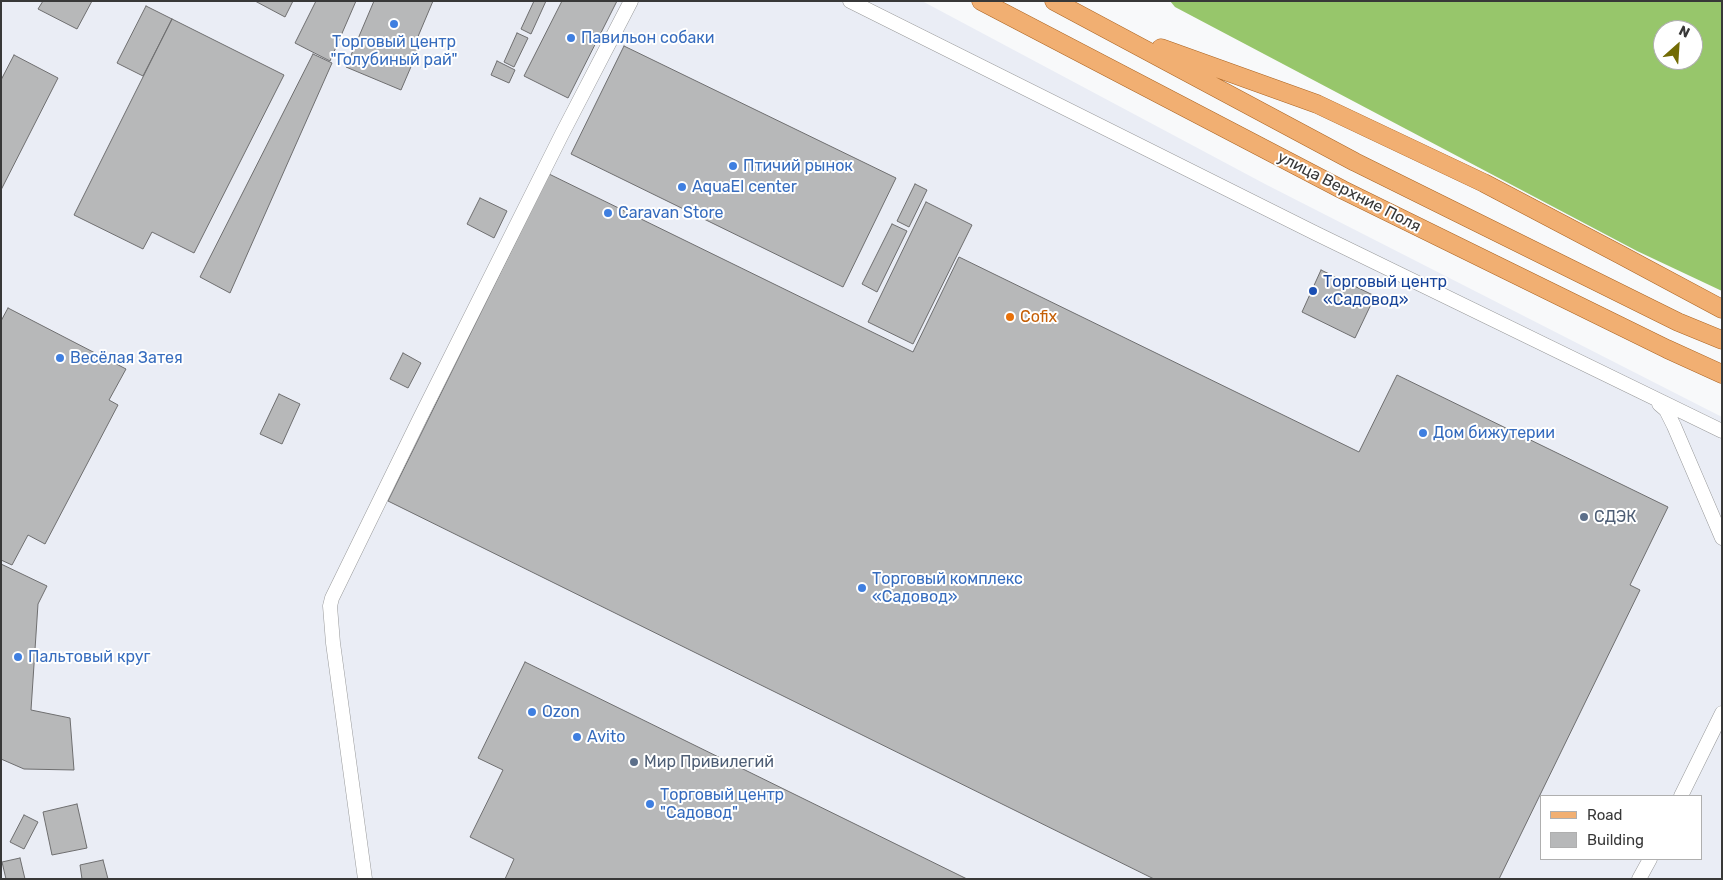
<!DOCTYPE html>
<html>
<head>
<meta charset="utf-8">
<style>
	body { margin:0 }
	#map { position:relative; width:1723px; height:880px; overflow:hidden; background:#f8f9fa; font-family:Rubik,sans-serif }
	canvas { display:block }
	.frame { position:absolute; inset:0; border:2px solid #383838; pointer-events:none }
	.legend { position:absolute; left:1540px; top:795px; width:162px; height:65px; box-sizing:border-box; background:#fff; border:1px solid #afafaf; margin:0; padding:6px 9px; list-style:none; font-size:15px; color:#383838 }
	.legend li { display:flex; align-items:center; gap:10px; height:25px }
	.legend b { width:25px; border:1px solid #afafaf }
	.north { position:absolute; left:1653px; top:20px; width:50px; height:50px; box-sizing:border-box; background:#fff; border:1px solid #afafaf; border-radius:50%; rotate:26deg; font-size:14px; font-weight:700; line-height:20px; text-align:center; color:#383838 }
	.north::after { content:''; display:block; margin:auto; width:18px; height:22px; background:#726b05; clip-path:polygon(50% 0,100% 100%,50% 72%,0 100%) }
</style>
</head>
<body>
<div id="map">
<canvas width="1723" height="880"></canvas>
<div class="frame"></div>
<ul class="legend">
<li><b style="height:6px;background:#f1af72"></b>Road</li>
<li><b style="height:14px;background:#b7b8b9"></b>Building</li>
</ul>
<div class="north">N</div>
</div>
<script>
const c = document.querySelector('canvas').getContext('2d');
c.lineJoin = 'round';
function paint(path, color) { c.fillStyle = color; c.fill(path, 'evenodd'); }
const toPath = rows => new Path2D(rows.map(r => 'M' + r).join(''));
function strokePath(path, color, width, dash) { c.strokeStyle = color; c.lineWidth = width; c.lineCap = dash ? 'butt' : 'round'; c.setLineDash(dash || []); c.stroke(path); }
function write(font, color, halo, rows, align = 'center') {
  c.font = font + ' Rubik,sans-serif'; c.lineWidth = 4; c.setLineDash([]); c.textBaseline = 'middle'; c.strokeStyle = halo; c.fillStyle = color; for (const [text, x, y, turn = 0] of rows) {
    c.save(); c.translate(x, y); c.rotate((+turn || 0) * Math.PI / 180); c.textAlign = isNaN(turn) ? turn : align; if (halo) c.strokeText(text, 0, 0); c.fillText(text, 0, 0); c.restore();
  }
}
paint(toPath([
	[1,1,922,1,1265,184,1722,417,1722,879,1,879],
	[1542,796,1702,796,1702,859,1542,859]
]), '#eaedf5');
paint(toPath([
	[1170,1,1722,1,1722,291,1637,251,1175,7],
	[1663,30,1693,30,1693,60,1663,60]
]), '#97c66b');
const building = toPath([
	[43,1,92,1,77,29,38,9,43,1],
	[255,1,293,1,285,17,255,1],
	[316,1,356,1,330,61,295,43,316,1],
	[374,1,433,1,414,46,419,48,401,90,346,67,374,1],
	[534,1,546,1,531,34,521,29,534,1],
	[562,1,617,1,568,98,524,76,562,1],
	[146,6,172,19,143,76,117,63,146,6],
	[172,19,284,75,194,253,152,232,143,249,74,215,172,19],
	[517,33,528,38,514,67,504,62,517,33],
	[624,46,896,178,843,287,571,154,624,46],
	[313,54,332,63,230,293,200,277,313,54],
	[14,55,58,78,1,190,1,80,14,55],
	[497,61,515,70,509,83,491,75,497,61],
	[549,174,913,352,959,257,1359,452,1397,375,1668,507,1630,585,1640,590,1499,879,1154,879,388,501,549,174],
	[915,184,927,190,909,227,897,221,915,184],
	[480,198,507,211,494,238,467,224,480,198],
	[926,202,972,225,913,344,868,322,926,202],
	[892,224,907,231,877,292,862,284,892,224],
	[1321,270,1375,296,1355,338,1302,312,1321,270],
	[8,308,126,369,109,400,118,405,45,544,28,535,12,565,1,560,1,321,8,308],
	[403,353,421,363,408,388,390,379,403,353],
	[279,394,300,404,282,444,260,434,279,394],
	[1,564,47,586,38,604,31,710,70,718,74,770,24,769,1,759,1,564],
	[525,662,967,879,505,879,514,859,470,837,503,770,478,758,525,662],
	[77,804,87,848,52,855,43,812,77,804],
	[24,815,38,822,24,849,10,842,24,815],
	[20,858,25,879,6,879,2,862,20,858],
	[103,860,108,879,82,879,80,865,103,860]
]);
paint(building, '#b7b8b9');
strokePath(building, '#6f6f70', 1);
const minor = toPath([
	[850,1,1315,233,1722,431],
	[1659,404,1666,410,1674,426,1722,538],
	[1681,796,1722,713],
	[365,879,333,643,330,606,332,598,420,418,562,134,631,1],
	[1639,879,1650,859]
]);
const major = toPath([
	[981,1,1343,190,1667,349,1722,374],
	[1054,1,1355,162,1678,322,1722,340],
	[1161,48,1317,104,1484,183,1621,255,1722,309]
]);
strokePath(minor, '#98999a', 15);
strokePath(major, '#aa6321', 19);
strokePath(minor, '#fff', 14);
strokePath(major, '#f1af72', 18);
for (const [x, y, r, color] of [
	[394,24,5,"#3f7fe0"],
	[571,38,5,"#3f7fe0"],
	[733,166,5,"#3f7fe0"],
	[682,187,5,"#3f7fe0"],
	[608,213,5,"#3f7fe0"],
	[1313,291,5,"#1a4fb4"],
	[1010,317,5,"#e8710a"],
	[60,358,5,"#3f7fe0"],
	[1423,433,5,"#3f7fe0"],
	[1584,517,5,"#5c6f8a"],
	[862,588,5,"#3f7fe0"],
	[18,657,5,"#3f7fe0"],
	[532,712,5,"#3f7fe0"],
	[577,737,5,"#3f7fe0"],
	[634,762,5,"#5c6f8a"],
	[650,804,5,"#3f7fe0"]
]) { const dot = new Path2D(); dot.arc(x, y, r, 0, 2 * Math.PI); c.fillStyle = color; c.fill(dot); strokePath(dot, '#fff', 2); }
write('16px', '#366cbe', '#fff', [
	["Павильон собаки",581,38],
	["Торговый центр",394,42,"center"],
	["\"Голубиный рай\"",394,60,"center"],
	["Птичий рынок",743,166],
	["AquaEl center",692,187],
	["Caravan Store",618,213],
	["Весёлая Затея",70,358],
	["Дом бижутерии",1433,433],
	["Торговый комплекс",872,579],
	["«Садовод»",872,597],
	["Пальтовый круг",28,657],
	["Ozon",542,712],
	["Avito",587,737],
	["Торговый центр",660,795],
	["\"Садовод\"",660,813]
], 'left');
write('16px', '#383838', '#fff', [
	["улица Верхние Поля",1349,192,27]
]);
write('16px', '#164399', '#fff', [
	["Торговый центр",1323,282],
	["«Садовод»",1323,300]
], 'left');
write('16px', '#c56008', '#fff', [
	["Cofix",1020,317]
], 'left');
write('16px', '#4e5e75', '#fff', [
	["СДЭК",1594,517],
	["Мир Привилегий",644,762]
], 'left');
</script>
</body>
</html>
